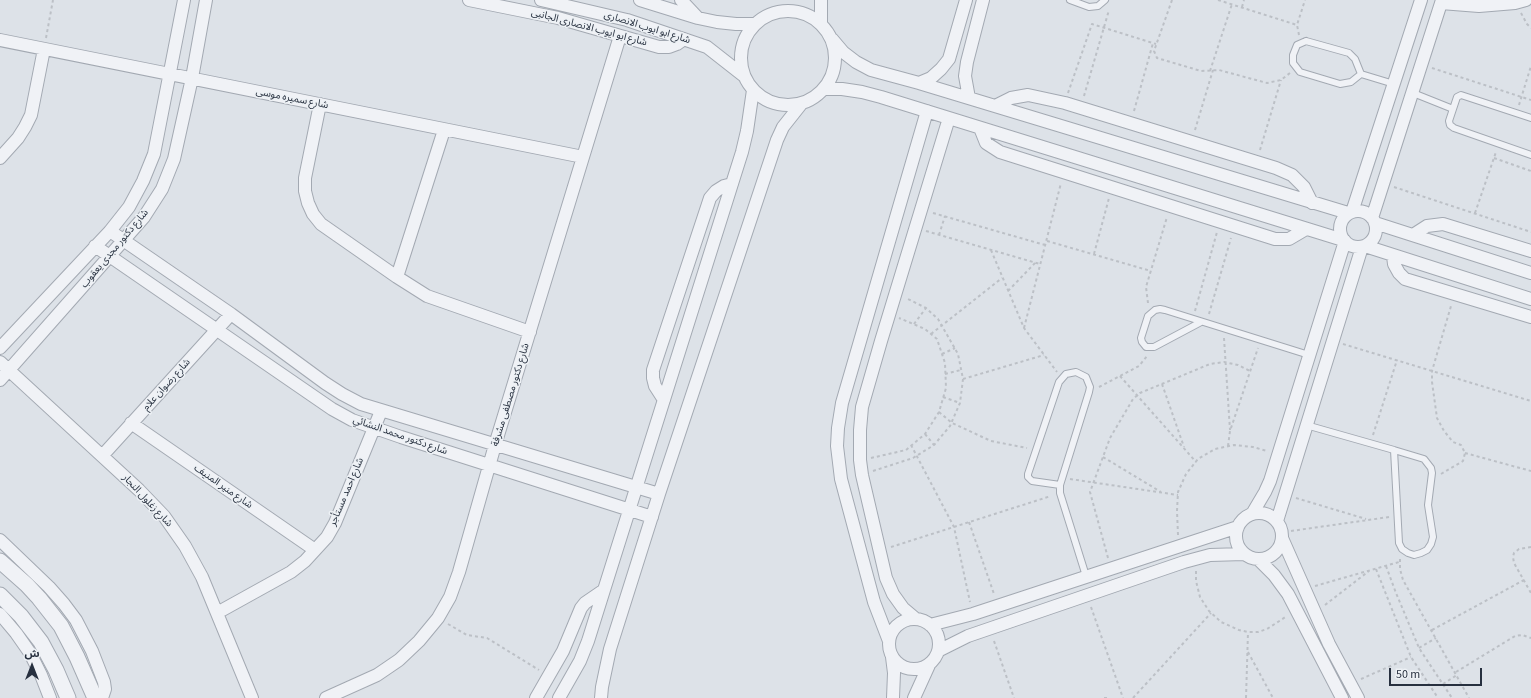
<!DOCTYPE html>
<html>
<head>
<meta charset="utf-8">
<style>
	body { margin:0 }
	#map { position:relative; width:1531px; height:698px; overflow:hidden; background:#dde2e8; font-family:"Source Sans 3","Noto Sans Arabic",sans-serif }
	canvas { display:block }
	.north { position:absolute; left:12px; top:646px; width:40px; height:40px; -webkit-text-stroke:3px #edf1f5; paint-order:stroke; rotate:0deg; font-size:11px; font-weight:700; line-height:16px; text-align:center; color:#27303f }
	.north::after { content:''; display:block; margin:auto; width:14px; height:18px; background:#27303f; clip-path:polygon(50% 0,100% 100%,50% 72%,0 100%) }
	.scale { position:absolute; left:1389px; top:668px; width:93px; height:18px; box-sizing:border-box; border:2px solid #27303f; border-top:0; padding-left:5px; font-size:12px; line-height:14px; white-space:nowrap; color:#27303f; -webkit-text-stroke:3px #edf1f5; paint-order:stroke }
</style>
</head>
<body>
<div id="map">
<canvas width="1531" height="698"></canvas>
<div class="north">ش</div>
<div class="scale">50 m</div>
</div>
<script>
const c = document.querySelector('canvas').getContext('2d');
c.lineJoin = 'round';
const toPath = rows => new Path2D(rows.map(r => 'M' + r).join(''));
function strokePath(path, color, width, dash) { c.strokeStyle = color; c.lineWidth = width; c.lineCap = dash ? 'butt' : 'round'; c.setLineDash(dash || []); c.stroke(path); }
function write(font, color, halo, rows, align = 'center') {
  c.font = font + ' "Source Sans 3","Noto Sans Arabic",sans-serif'; c.lineWidth = 3; c.setLineDash([]); c.textBaseline = 'middle'; c.strokeStyle = halo; c.fillStyle = color; for (const [text, x, y, turn = 0] of rows) {
    c.save(); c.translate(x, y); c.rotate((+turn || 0) * Math.PI / 180); c.textAlign = isNaN(turn) ? turn : align; if (halo) c.strokeText(text, 0, 0); c.fillText(text, 0, 0); c.restore();
  }
}
const service = toPath([
	[1070,0,1089,7,1098,6,1105,0],
	[1306,41,1349,53,1355,59,1361,74,1351,82,1340,84,1300,72,1293,63,1293,55,1297,45,1306,41],
	[1361,74,1394,84],
	[1413,93,1453,109],
	[1531,118,1461,95,1457,97,1449,121,1450,125,1454,128,1531,155],
	[1201,322,1154,347,1146,347,1142,342,1141,338,1148,316,1155,310,1160,309,1165,310,1309,355],
	[1306,425,1394,450,1399,543,1402,549,1408,553,1414,555,1421,553,1427,550,1431,544,1433,537,1428,505,1432,473,1431,468,1424,459,1394,450],
	[1060,485,1032,481,1028,477,1028,474,1059,382,1066,374,1076,372,1086,377,1090,387,1089,392,1060,485,1060,493,1086,576]
]);
const minor = toPath([
	[469,0,558,18,659,47,669,47,677,44,684,39],
	[541,0,627,20,707,47,744,76],
	[640,0,698,18,717,22,736,24,755,24],
	[681,0,698,18],
	[1441,3,1479,6,1515,3,1526,0],
	'741 58a47 47 0 1 1 94 0a47 47 0 1 1-94 0Z',
	[821,23,821,0],
	[832,39,843,52,856,62,871,70,919,83,1348,213],
	[0,40,583,157],
	[919,83,931,78,941,69,949,59,966,0],
	[823,89,842,89,862,92,881,97,1343,240],
	[969,98,965,76,967,62,983,0],
	[320,104,305,178,305,191,308,203,313,214,321,224,397,277,427,296,530,332],
	[995,106,1011,98,1028,95,1065,103,1276,168,1292,175,1304,187,1312,203],
	[980,128,986,143,1000,152,1275,239,1289,239,1306,229],
	[0,158,18,138,25,127,31,115,44,49],
	'1340 229a18 18 0 1 1 36 0a18 18 0 1 1-36 0Z',
	[1352,212,1421,0],
	[1372,218,1442,0],
	[1375,223,1531,273],
	[110,231,231,314,325,383,342,394,361,404,659,494],
	[1413,235,1427,226,1443,224,1531,251],
	[95,246,332,409,352,420,401,437,652,517],
	[1365,246,1531,299],
	[1393,256,1394,264,1399,273,1405,279,1531,317],
	[397,277,444,130],
	[0,348,110,231,129,207,143,181,154,154,184,0],
	[0,362,139,490,164,516,185,546,202,577,252,698],
	[0,380,144,217,162,189,174,159,192,78,206,0],
	[664,400,655,386,653,378,653,370,710,198,716,191,724,186,732,184],
	[131,423,315,550],
	[102,456,231,314],
	'1236 536a23 23 0 1 1 46 0a23 23 0 1 1-46 0Z',
	[1252,514,1265,492,1270,481,1345,241],
	[1277,521,1362,247],
	[1282,538,1329,644,1358,698],
	[0,540,49,587,64,604,76,620,92,651,104,682,105,689,102,698],
	[1258,559,1274,575,1288,594,1342,698],
	[217,613,291,572,305,561,327,537,335,523,381,411],
	[0,614,16,633,30,653,41,675,50,698],
	'889 644a25 25 0 1 1 50 0a25 25 0 1 1-50 0Z',
	[916,619,903,608,893,594,886,578,862,475,860,460,860,430,862,407,881,341,949,118],
	[930,625,973,614,1238,527],
	[889,641,874,602,841,479,837,446,838,428,842,403,927,111],
	[938,651,968,636,1184,562,1210,555,1244,554],
	[892,657,894,673,893,698],
	[326,698,377,675,399,660,419,641,438,618,450,597,459,572,495,445,620,36],
	[536,698,563,651,581,608,585,603,604,590],
	[559,698,580,661,588,641,604,590,742,152,747,131,753,90],
	[601,698,602,687,610,649,659,494,777,140,783,127,802,103],
	[914,698,929,665]
]);
const tertiary = toPath([
	[0,561,27,585,39,598,61,626,77,657,95,698],
	[0,595,21,616,41,642,56,670,68,698]
]);
strokePath(service, '#a3a9b2', 8);
strokePath(minor, '#a3a9b2', 14);
strokePath(tertiary, '#a3a9b2', 17);
strokePath(toPath([
	[1172,0,1154,51,1157,58,1201,71,1219,70,1267,83,1281,80,1290,73],
	[1218,0,1297,25],
	[1242,7,1244,0],
	[1521,13,1527,24,1531,28],
	[1299,35,1297,25,1305,0],
	[46,38,53,0],
	[1432,68,1531,100],
	[1210,71,1232,4],
	[1068,93,1092,24,1156,44],
	[1084,96,1109,10],
	[1519,105,1531,66],
	[1134,111,1153,43],
	[1195,130,1213,70],
	[1260,150,1281,80],
	[1494,158,1531,171],
	[1394,187,1531,232],
	[933,213,1045,245],
	[1475,213,1496,152],
	[926,231,1040,264],
	[939,235,945,216],
	[1047,241,1151,271],
	[991,250,1024,328,1057,372],
	[1094,254,1109,198],
	[1008,291,1035,263],
	[1148,303,1146,287,1167,217],
	[1195,311,1217,232],
	[1209,314,1231,238],
	[914,324,926,308],
	[1024,328,1061,183],
	[931,334,1002,278],
	[1224,338,1230,430],
	[1343,344,1531,401],
	[942,354,955,348],
	[945,374,961,370],
	[1120,376,1196,462],
	[963,379,1044,355],
	[1162,384,1184,447],
	[1099,387,1139,366,1147,356],
	[943,397,960,403],
	[939,412,952,423,991,441,1027,448],
	[925,434,934,445],
	[1373,435,1397,360],
	[911,445,954,527,970,602],
	[1228,446,1230,431,1258,348],
	[1465,453,1531,471],
	[1103,457,1161,492],
	[871,458,906,450,925,434,939,412,946,388,945,363,937,339,925,329,899,318],
	[873,471,913,458,934,445,950,426,960,403,963,379,958,354,938,319,926,308,906,298],
	[1441,474,1463,461,1465,453,1461,445,1453,442,1444,431,1437,418,1432,382,1432,371,1451,306],
	[1070,479,1178,495],
	[1296,498,1366,519],
	[969,522,994,594],
	[1291,531,1389,517],
	[1178,535,1177,511,1178,492,1186,474,1198,459,1215,449,1234,445,1253,447,1267,451],
	[891,547,1051,496],
	[1531,547,1519,549,1514,553,1513,557,1514,563,1531,593],
	[1108,558,1090,492,1110,438,1133,399,1140,393,1210,364,1224,362,1238,365,1250,371],
	[1400,559,1400,569,1403,580,1469,698],
	[1386,566,1396,593,1419,648,1452,698],
	[1376,569,1411,657,1438,698],
	[1196,571,1196,581,1200,597,1209,611,1221,622,1239,630,1248,632,1258,632,1267,629,1287,616],
	[1315,586,1399,562],
	[1325,605,1369,571],
	[1091,607,1123,698],
	[448,624,467,635,487,638,539,670],
	[1432,630,1524,580],
	[994,641,1014,698],
	[1419,648,1436,638],
	[1248,652,1273,698],
	[1456,672,1515,636,1522,635,1531,638],
	[1361,679,1411,657],
	[1443,684,1457,675],
	[1104,698,1109,698],
	[1133,698,1211,613],
	[1246,698,1248,632]
]), '#bcc0c6', 2, [3, 3]);
strokePath(service, '#f0f2f6', 6);
strokePath(minor, '#f0f2f6', 12);
strokePath(tertiary, '#f0f2f6', 15);
write('10px', '#27303f', '#edf1f5', [
	["شارع ابو ايوب الانصارى الجانبى",589,28,15],
	["شارع ابو ايوب الانصارى",647,28,17],
	["شارع سميره موسى",292,99,11],
	["شارع دكتور مجدى يعقوب",115,249,-50],
	["شارع رضوان علام",167,385,-48],
	["شارع دكتور مصطفى مشرفة",511,395,-73],
	["شارع دكتور محمد النشائي",400,436,19],
	["شارع منير المنيف",223,487,35],
	["شارع احمد مستأجر",347,492,-67],
	["شارع زغلول النجار",147,501,47]
]);
</script>
</body>
</html>
